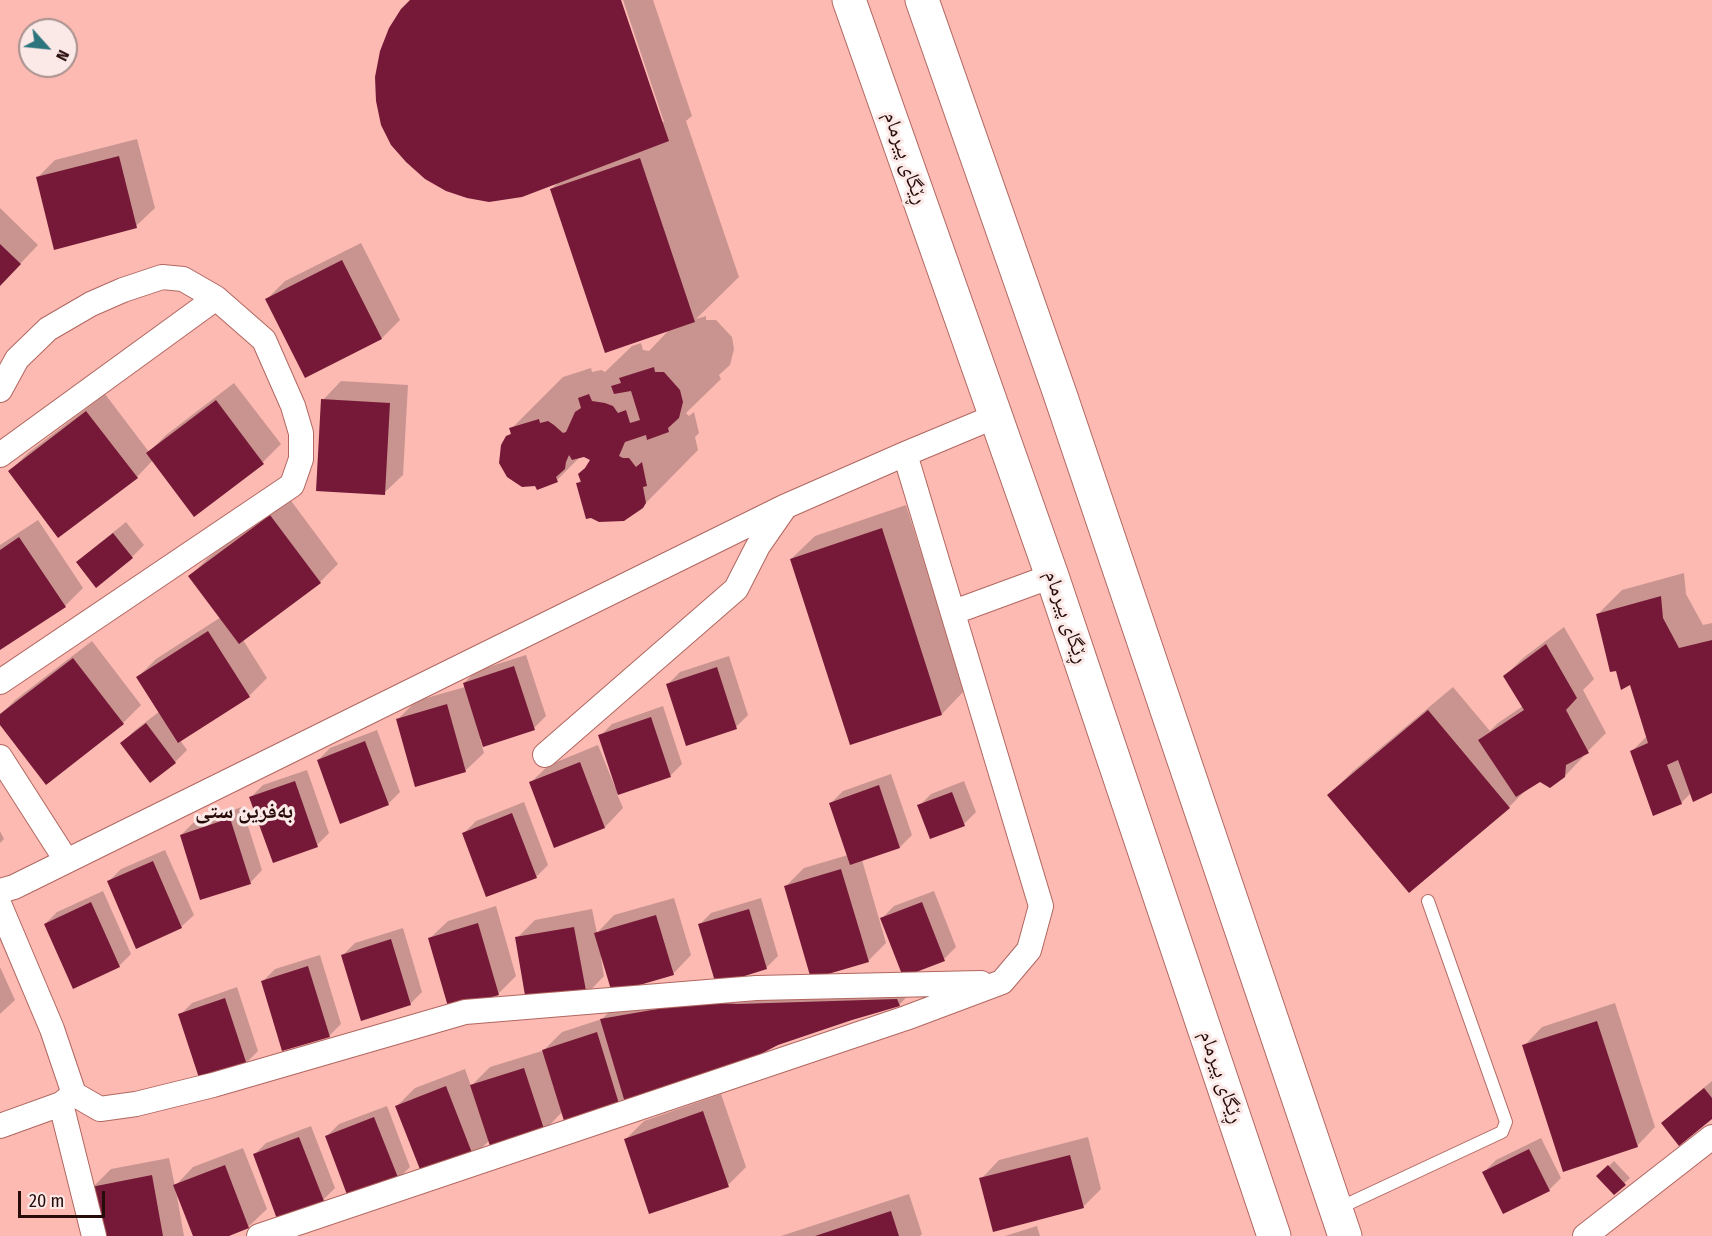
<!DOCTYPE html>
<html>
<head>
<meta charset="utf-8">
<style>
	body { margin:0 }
	#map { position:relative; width:1712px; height:1236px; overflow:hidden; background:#fcbab3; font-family:"Fira Sans Condensed",sans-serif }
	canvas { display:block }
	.north { position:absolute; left:18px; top:18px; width:60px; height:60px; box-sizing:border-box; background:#fbe9e7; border:2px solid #a6908e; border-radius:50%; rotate:117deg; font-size:16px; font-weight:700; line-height:24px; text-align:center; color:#270b09 }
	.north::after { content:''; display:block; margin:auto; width:21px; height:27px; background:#2c757d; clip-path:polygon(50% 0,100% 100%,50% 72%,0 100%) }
	.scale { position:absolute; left:18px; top:1191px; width:87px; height:27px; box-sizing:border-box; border:3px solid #270b09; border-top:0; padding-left:8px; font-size:18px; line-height:21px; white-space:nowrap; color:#270b09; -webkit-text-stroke:4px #fbe9e7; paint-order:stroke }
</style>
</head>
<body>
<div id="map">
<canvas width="1712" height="1236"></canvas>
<div class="north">N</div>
<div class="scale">20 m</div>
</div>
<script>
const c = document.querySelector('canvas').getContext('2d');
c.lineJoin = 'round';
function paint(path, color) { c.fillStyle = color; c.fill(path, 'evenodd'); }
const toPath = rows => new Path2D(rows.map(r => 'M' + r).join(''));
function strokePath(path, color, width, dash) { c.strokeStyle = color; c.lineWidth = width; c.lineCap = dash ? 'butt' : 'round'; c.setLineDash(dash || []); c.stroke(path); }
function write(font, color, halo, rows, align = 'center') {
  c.font = font + ' "Fira Sans Condensed","Noto Naskh Arabic",sans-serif'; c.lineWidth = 6; c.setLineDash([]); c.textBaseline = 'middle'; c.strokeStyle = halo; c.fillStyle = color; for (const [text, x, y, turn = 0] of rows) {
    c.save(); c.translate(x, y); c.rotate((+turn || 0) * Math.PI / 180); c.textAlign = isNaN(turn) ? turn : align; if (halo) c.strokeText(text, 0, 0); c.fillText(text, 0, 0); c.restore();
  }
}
paint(toPath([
	[412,0,620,0,661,122,664,122,623,0,653,0,692,116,686,121,739,277,696,319,706,316,706,320,716,320,732,337,734,349,730,365,719,375,721,379,686,413,689,416,694,412,699,433,695,437,698,450,642,507,578,483,582,479,592,459,584,455,581,456,557,480,507,437,512,432,511,429,563,377,591,368,592,372,601,370,605,372,632,346,641,343,643,350,649,351,670,329,551,189,559,182],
	[137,139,155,208,136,226,37,178,55,160],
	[0,208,38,245,0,285],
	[361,243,400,320,382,338,306,376,267,299,285,281],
	[341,381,408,385,403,475,384,493,323,400],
	[234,383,281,444,263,462,153,460,137,477,10,471,28,453,105,394,149,452,166,435],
	[289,498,338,564,320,582,243,640,267,678,249,696,180,740,187,750,175,762,150,781,122,743,134,731,160,711,138,677,156,659,221,617,190,576,208,558],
	[906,505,965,690,942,714,851,744,791,559,815,536],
	[38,520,83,588,65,606,0,649,0,545],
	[126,522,144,545,132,557,96,586,78,562,90,551],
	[1684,573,1686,594,1703,625,1712,623,1712,791,1691,793,1681,803,1632,751,1647,736,1631,683,1598,614,1622,590],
	[1564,627,1594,679,1583,690,1606,733,1588,751,1583,754,1583,757,1565,776,1540,781,1527,789,1509,807,1329,795,1353,771,1453,687,1490,731,1498,723,1523,706,1505,676,1523,658],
	[92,641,141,705,123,723,0,723,0,715,15,700],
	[526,655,546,716,534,728,480,739,484,753,465,771,398,719,416,701,465,687,464,683,476,671],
	[729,656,748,715,736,727,668,684,680,672],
	[663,706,682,764,670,776,617,794,623,808,605,827,555,846,530,783,549,765,598,745,615,787,617,786,600,736,612,724],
	[377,730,400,792,388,804,318,760,330,748],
	[307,770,329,833,317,845,251,797,263,785],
	[891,774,912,835,900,847,862,860,886,943,868,961,786,886,804,868,848,855,831,803,843,791],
	[964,781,976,812,964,824,919,806,931,794],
	[524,802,548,865,536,877,464,833,476,821],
	[242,807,262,870,250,883,181,835,193,823],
	[0,831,4,839,0,843],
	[165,850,194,915,181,927,109,881,121,869],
	[103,891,131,954,119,966,45,924,57,912],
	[934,891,956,947,944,959,882,918,894,906],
	[674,898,691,955,673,974,601,958,604,976,586,995,517,938,535,920,592,909,597,933,614,915],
	[761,898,778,956,766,968,731,978,922,981,899,1005,851,1018,626,1099,619,1106,563,1111,544,1131,490,1140,473,1156,397,1106,415,1088,465,1069,471,1086,490,1067,542,1051,542,1052,562,1032,602,1019,625,996,716,980,699,925,711,913],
	[496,906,516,976,498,994,429,939,448,921],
	[403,928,422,992,410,1004,343,955,355,943],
	[320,955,341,1024,329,1036,263,981,275,969],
	[0,967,15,1000,0,1014],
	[237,987,258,1051,246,1063,180,1015,192,1003],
	[1615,1003,1655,1127,1637,1146,1524,1046,1542,1027],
	[1712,1081,1712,1117,1663,1123,1675,1111],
	[721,1094,746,1167,728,1185,625,1140,644,1121],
	[387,1106,410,1167,398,1179,327,1136,339,1124],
	[311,1126,335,1188,323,1200,254,1155,266,1143],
	[1088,1137,1101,1189,1083,1207,981,1179,999,1160],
	[1541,1138,1561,1178,1549,1190,1484,1172,1496,1160],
	[243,1148,267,1209,248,1227,225,1236,194,1236,176,1191,184,1236,102,1236,93,1187,111,1169,169,1158,175,1186,193,1167],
	[1614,1161,1630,1178,1614,1193,1599,1176],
	[909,1194,922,1234,920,1236,781,1236],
	[1037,1226,1040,1236,1005,1236]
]), '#0003');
paint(toPath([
	[410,0,621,0,669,141,522,197,489,202,467,198,446,191,425,179,406,162,391,145,381,125,376,101,375,77,380,51,389,28,401,9],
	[119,156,137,228,54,250,36,177],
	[640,158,695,322,605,353,550,189],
	[0,244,21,264,0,286],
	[342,260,382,339,305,378,265,299],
	[654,367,655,372,664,372,680,390,683,402,679,418,668,428,669,432,647,440,646,435,625,442,619,456,623,458,629,458,636,467,642,462,647,486,643,487,646,503,643,508,624,521,599,522,591,518,586,519,576,483,581,482,578,474,585,468,590,460,584,457,572,460,569,455,566,462,565,469,556,477,558,482,537,490,535,486,522,487,507,477,499,463,501,445,506,436,511,434,509,428,539,419,540,423,548,421,554,425,563,433,566,432,575,412,581,408,578,398,589,394,592,401,605,403,613,406,618,413,626,410,630,423,640,420,631,391,614,394,611,386,621,383,619,378],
	[321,399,390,403,385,495,316,491],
	[216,400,264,464,194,517,146,453],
	[86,411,138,478,58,538,8,471],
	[270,515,321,583,239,644,188,576],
	[882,528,942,715,850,745,790,559],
	[113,533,133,558,96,588,76,562],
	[19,537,66,607,0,650,0,550],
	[1661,596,1663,618,1679,648,1712,640,1712,793,1693,802,1678,760,1667,765,1682,804,1653,816,1630,751,1648,743,1630,685,1621,690,1616,671,1610,672,1596,614],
	[208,631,250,697,178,743,136,677],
	[1546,644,1577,698,1566,710,1589,753,1566,765,1565,777,1550,788,1540,782,1516,797,1478,740,1524,710,1503,676],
	[73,658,124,724,46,785,0,725,0,714],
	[514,666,535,730,483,747,463,683],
	[717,667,737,729,686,746,666,684],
	[447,704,466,772,415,787,396,719],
	[1428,710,1510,808,1409,893,1327,795],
	[651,717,671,777,618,795,598,735],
	[146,723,176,763,150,783,120,743],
	[365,741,389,805,340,824,317,760],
	[580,762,605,828,554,848,529,782],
	[295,781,318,847,273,863,249,797],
	[879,785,900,848,850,865,829,803],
	[952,792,965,826,930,839,917,805],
	[512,813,537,878,486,897,462,833],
	[230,818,251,884,200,900,180,835],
	[153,861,182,928,136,949,107,881],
	[841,869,869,962,811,979,784,886],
	[91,902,120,967,73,989,44,924],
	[922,902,945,961,903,977,880,918],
	[749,909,767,969,716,985,698,924],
	[656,915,674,975,612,993,594,933],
	[478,923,499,995,449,1010,428,938],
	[574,927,587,996,527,1007,515,937],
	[391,939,411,1005,361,1021,341,955],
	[308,966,330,1037,282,1051,261,981],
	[225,998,247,1065,200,1081,178,1014],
	[897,999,900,1006,852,1020,778,1045,718,1076,626,1106,600,1019,698,1002,737,1004],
	[1597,1021,1638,1147,1563,1172,1522,1045],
	[597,1032,620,1107,565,1124,542,1050],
	[524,1068,545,1132,491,1149,470,1085],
	[446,1086,474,1158,423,1177,395,1106],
	[1704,1088,1712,1098,1712,1119,1679,1146,1661,1123],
	[703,1111,729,1187,649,1214,624,1139],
	[374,1117,399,1180,349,1200,325,1136],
	[299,1137,324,1201,277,1219,253,1154],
	[1529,1149,1550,1191,1503,1214,1482,1172],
	[1070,1155,1084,1208,993,1232,979,1178],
	[225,1165,249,1228,229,1236,193,1236,173,1185],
	[1608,1165,1626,1185,1614,1195,1596,1176],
	[152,1175,163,1236,100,1236,91,1187],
	[891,1211,899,1236,815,1236]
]), '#761938');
const service = toPath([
	[1337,1209,1502,1132,1506,1122,1428,901]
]);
const minor = toPath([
	[0,390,17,359,48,329,91,304,123,290,162,277,183,279,216,298,264,340,293,406,301,433,301,459,292,485,0,682],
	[0,455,216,298],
	[954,612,1052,576],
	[545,755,736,589,758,546,783,510],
	[0,757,66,860],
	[0,891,14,887,784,507,905,454,996,416],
	[0,906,52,1029,74,1094,100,1109,136,1104,213,1085,465,1012,756,988,981,983],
	[74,1094,61,1104,94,1236],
	[0,1126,61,1104],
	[259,1236,906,1018,1002,982,1029,950,1041,906,905,454],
	[1585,1236,1712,1137]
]);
const trunk = toPath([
	[849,0,1052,576,1274,1236],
	[922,0,1060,394,1345,1236]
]);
strokePath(service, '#b16760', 14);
strokePath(minor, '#b16760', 26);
strokePath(trunk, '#b16760', 35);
strokePath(service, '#fff', 12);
strokePath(minor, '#fff', 24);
strokePath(trunk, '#fff', 33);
write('21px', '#270b09', '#fbe9e7', [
	["ڕێگای پیرمام",905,158,71],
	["ڕێگای پیرمام",1066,617,71],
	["ڕێگای پیرمام",1221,1077,71]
]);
write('bold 22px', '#270b09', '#fbe9e7', [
	["به‌فرین ستی",244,812]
]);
</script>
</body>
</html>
